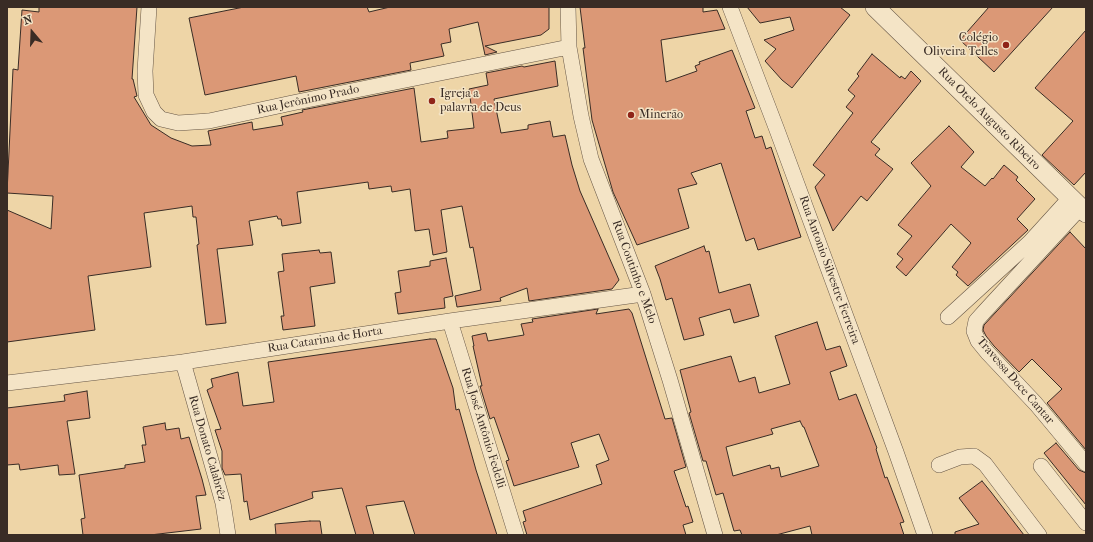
<!DOCTYPE html>
<html>
<head>
<meta charset="utf-8">
<style>
	body { margin:0 }
	#map { position:relative; width:1093px; height:542px; overflow:hidden; background:#eed5a7; font-family:"IM FELL French Canon",serif }
	canvas { display:block }
	.frame { position:absolute; inset:0; border:8px solid #392c25; pointer-events:none }
	.north { position:absolute; left:12px; top:12px; width:40px; height:40px; -webkit-text-stroke:3px #f4e4c6; paint-order:stroke; rotate:341deg; font-size:11px; font-weight:700; line-height:16px; text-align:center; color:#392c25 }
	.north::after { content:''; display:block; margin:auto; width:14px; height:18px; background:#392c25; clip-path:polygon(50% 0,100% 100%,50% 72%,0 100%) }
</style>
</head>
<body>
<div id="map">
<canvas width="1093" height="542"></canvas>
<div class="frame"></div>
<div class="north">N</div>
</div>
<script>
const c = document.querySelector('canvas').getContext('2d');
c.lineJoin = 'round';
function paint(path, color) { c.fillStyle = color; c.fill(path, 'evenodd'); }
const toPath = rows => new Path2D(rows.map(r => 'M' + r).join(''));
function strokePath(path, color, width, dash) { c.strokeStyle = color; c.lineWidth = width; c.lineCap = dash ? 'butt' : 'round'; c.setLineDash(dash || []); c.stroke(path); }
function write(font, color, halo, rows, align = 'center') {
  c.font = font + ' "IM FELL French Canon",serif'; c.lineWidth = 3; c.setLineDash([]); c.textBaseline = 'middle'; c.strokeStyle = halo; c.fillStyle = color; for (const [text, x, y, turn = 0] of rows) {
    c.save(); c.translate(x, y); c.rotate((+turn || 0) * Math.PI / 180); c.textAlign = isNaN(turn) ? turn : align; if (halo) c.strokeText(text, 0, 0); c.fillText(text, 0, 0); c.restore();
  }
}
const building = toPath([
	[39,7,137,7,132,79,133,79,137,96,134,97,151,125,171,138,192,146,211,145,208,131,252,122,253,130,283,125,281,117,303,112,302,110,414,88,421,142,448,138,447,131,474,128,469,89,488,85,486,73,522,66,524,67,555,61,558,86,494,99,501,133,528,129,528,125,550,121,553,137,565,135,572,165,580,191,619,280,612,289,529,301,527,288,500,298,501,301,457,307,455,296,481,290,473,247,470,248,462,206,441,210,447,252,433,255,429,229,415,231,410,189,392,192,391,186,369,189,368,182,297,192,301,223,282,226,281,219,278,219,277,216,249,221,253,245,217,249,226,323,206,325,197,245,199,244,196,217,193,217,192,206,144,213,151,267,88,276,95,330,7,342,7,210,51,229,53,196,7,193,13,69,18,70,22,10,39,12,39,7],
	[244,7,367,7,369,12,390,7,549,7,549,29,541,35,485,46,497,52,485,55,478,22,449,29,451,42,441,44,444,56,410,63,411,70,299,92,296,76,205,95,189,18,244,7],
	[580,7,703,7,703,12,717,10,725,29,661,40,666,82,697,71,695,66,700,64,699,62,732,50,755,108,746,111,755,138,762,136,766,149,771,147,801,237,758,250,754,238,746,241,721,163,691,173,697,184,678,189,689,228,637,245,613,192,592,120,583,48,585,48,580,7],
	[747,7,840,7,850,15,792,88,782,80,765,61,776,49,764,40,794,30,790,17,760,23,747,7],
	[989,7,1053,7,994,72,960,40,989,7],
	[1086,30,1086,172,1074,185,1042,155,1073,121,1035,88,1086,30],
	[872,54,900,78,901,76,905,79,911,71,921,81,871,142,880,149,875,155,893,169,867,201,861,196,833,231,815,187,825,175,813,165,853,113,846,107,855,96,848,90,859,76,857,74,872,54],
	[949,126,974,152,961,167,985,186,992,178,993,179,1004,165,1018,177,1016,180,1035,199,1017,219,1028,230,968,286,956,275,958,272,952,267,971,243,951,224,906,276,896,267,903,259,897,254,912,236,898,225,931,186,911,163,949,126],
	[1070,232,1086,249,1086,450,1047,403,1062,389,1032,359,1019,372,994,346,986,336,983,330,984,325,1070,232],
	[704,246,706,252,709,251,719,293,750,284,759,316,734,323,730,309,699,318,704,335,684,340,672,298,666,300,660,279,655,266,704,246],
	[319,250,320,253,331,252,335,283,310,287,315,326,283,330,281,316,284,316,278,272,284,271,282,254,319,250],
	[446,258,453,296,444,298,445,308,398,314,395,293,401,292,398,271,430,266,430,261,446,258],
	[598,309,596,314,629,309,632,313,665,419,672,418,686,467,674,471,686,507,688,506,693,522,683,525,686,535,527,535,523,522,526,521,523,511,602,484,596,465,609,460,599,434,571,443,579,467,514,486,506,461,509,460,494,417,490,419,480,386,482,386,473,346,474,346,472,336,486,333,488,341,524,335,521,324,533,322,532,319,598,309],
	[817,322,826,350,840,346,847,366,830,372,839,400,856,394,877,448,876,449,885,478,887,477,904,522,900,523,904,535,812,535,810,526,776,535,742,535,740,530,734,531,723,493,716,495,706,461,703,461,689,413,691,412,680,370,731,356,739,382,755,377,759,393,790,384,775,336,817,322],
	[800,421,803,427,804,427,819,466,781,477,779,467,771,469,770,465,733,476,726,447,773,434,771,429,800,421],
	[430,339,436,339,453,388,456,410,459,409,476,470,497,535,415,535,404,501,366,506,374,535,356,535,342,488,312,492,313,498,250,520,247,501,244,502,241,474,225,475,222,468,222,451,215,430,221,429,207,390,213,387,211,379,238,372,243,406,274,402,268,362,430,339],
	[87,391,90,418,67,421,75,474,59,475,58,465,20,470,19,464,7,465,7,408,65,401,64,395,87,391],
	[165,423,166,430,179,428,181,439,189,437,202,479,206,495,196,496,201,529,150,535,83,535,81,519,85,518,79,475,125,468,125,465,145,462,142,445,146,445,143,427,165,423],
	[1056,443,1079,470,1086,473,1086,505,1044,453,1056,443],
	[982,481,991,492,1024,535,955,535,955,532,979,524,959,498,982,481],
	[310,521,320,521,322,535,276,535,275,524,310,521]
]);
paint(building, '#db9876');
strokePath(building, '#392c25', 1);
const minor = toPath([
	[149,7,145,71,146,95,154,112,161,119,178,123,209,121,292,103,569,47],
	[568,7,569,47,581,116,591,159,643,294,670,380,715,535],
	[730,7,777,130,896,452,925,535],
	[1080,208,985,311,976,321,974,331,978,341,987,352,1036,404,1086,464],
	[948,317,1030,242,1070,198],
	[450,321,516,535],
	[183,362,223,503,228,535],
	[7,383,183,362,450,321,643,294],
	[939,465,960,457,974,456,985,464,1039,535],
	[1041,466,1086,523]
]);
const tertiary = toPath([
	[875,7,1086,213]
]);
strokePath(minor, '#665646', 16);
strokePath(tertiary, '#665646', 20);
strokePath(minor, '#f4e4c6', 15);
strokePath(tertiary, '#f4e4c6', 19);
for (const [x, y, r, color] of [
	[1006,45,4,"#8f2418"],
	[432,101,4,"#8f2418"],
	[631,115,4,"#8f2418"]
]) { const dot = new Path2D(); dot.arc(x, y, r, 0, 2 * Math.PI); c.fillStyle = color; c.fill(dot); strokePath(dot, '#f4e4c6', 1.5); }
write('12px', '#392c25', '#f4e4c6', [
	["Colégio",998,38,"right"],
	["Oliveira Telles",998,52,"right"],
	["Igreja a",440,94],
	["palavra de Deus",440,108],
	["Minerão",639,115]
], 'left');
write('12px', '#392c25', '#f4e4c6', [
	["Rua Jerônimo Prado",308,100,-12],
	["Rua Otelo Augusto Ribeiro",989,119,45],
	["Rua Antonio Silvestre Ferreira",829,270,70],
	["Rua Coutinho e Melo",634,272,70],
	["Rua Catarina de Horta",325,340,-9],
	["Travessa Doce Cantar",1015,381,49],
	["Rua José Antônio Fedelli",483,428,73],
	["Rua Donato Calabrêz",207,448,74]
]);
</script>
</body>
</html>
